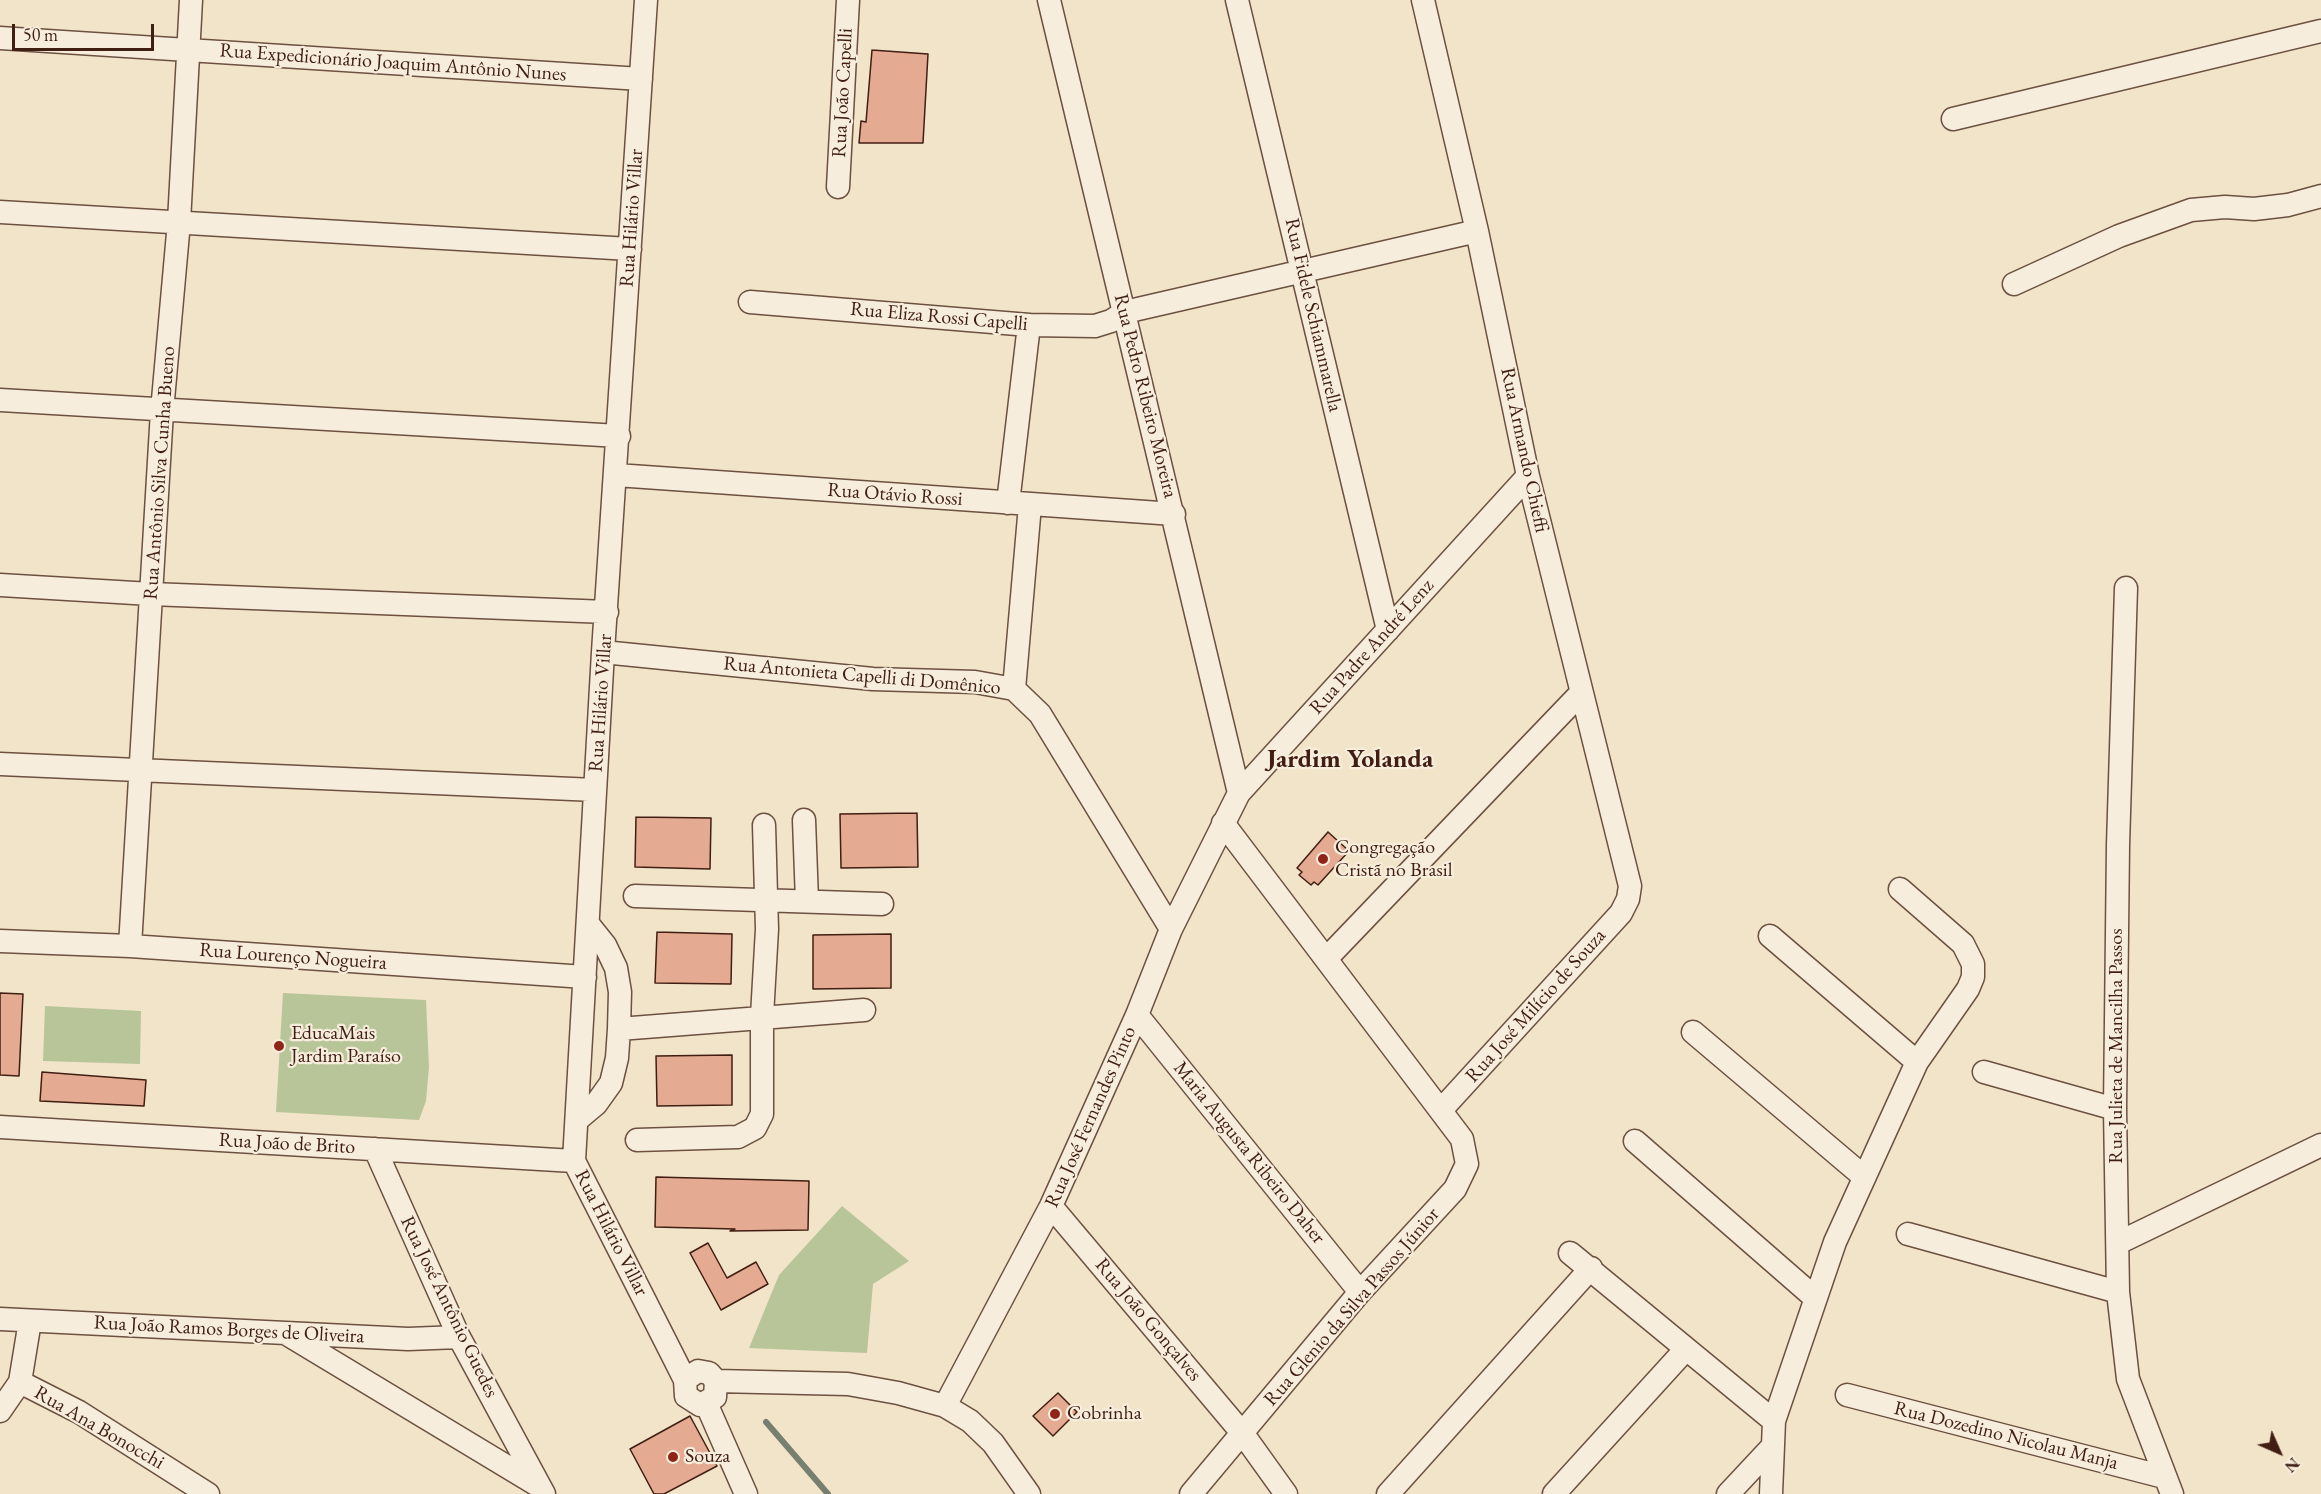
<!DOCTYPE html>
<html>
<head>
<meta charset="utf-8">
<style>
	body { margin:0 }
	#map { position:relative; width:2321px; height:1494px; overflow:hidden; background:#f2e4c9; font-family:"EB Garamond",serif }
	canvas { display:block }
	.north { position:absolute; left:2249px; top:1422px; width:60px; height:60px; -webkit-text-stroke:4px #f7eddc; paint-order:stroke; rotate:135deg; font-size:16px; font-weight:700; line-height:24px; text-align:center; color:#401e12 }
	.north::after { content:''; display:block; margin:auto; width:21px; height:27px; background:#401e12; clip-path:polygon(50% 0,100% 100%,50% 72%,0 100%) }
	.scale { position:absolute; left:12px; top:24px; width:142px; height:27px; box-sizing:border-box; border:3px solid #401e12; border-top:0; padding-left:8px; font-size:18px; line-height:21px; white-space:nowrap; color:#401e12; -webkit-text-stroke:4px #f7eddc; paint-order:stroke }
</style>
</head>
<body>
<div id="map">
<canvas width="2321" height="1494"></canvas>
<div class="north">N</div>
<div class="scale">50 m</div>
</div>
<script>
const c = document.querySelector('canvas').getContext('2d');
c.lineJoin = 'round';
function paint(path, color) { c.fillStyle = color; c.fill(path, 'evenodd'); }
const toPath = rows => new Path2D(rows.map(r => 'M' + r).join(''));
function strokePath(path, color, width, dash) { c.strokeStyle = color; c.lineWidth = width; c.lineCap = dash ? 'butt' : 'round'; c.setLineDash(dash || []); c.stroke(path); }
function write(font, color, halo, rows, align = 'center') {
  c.font = font + ' "EB Garamond",serif'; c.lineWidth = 4.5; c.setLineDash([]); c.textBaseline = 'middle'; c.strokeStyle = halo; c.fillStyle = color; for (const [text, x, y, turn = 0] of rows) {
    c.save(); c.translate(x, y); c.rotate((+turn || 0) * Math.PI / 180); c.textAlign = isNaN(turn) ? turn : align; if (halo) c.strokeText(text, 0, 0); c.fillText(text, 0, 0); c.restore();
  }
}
paint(toPath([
	[283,993,426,1000,429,1067,426,1101,419,1120,276,1112],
	[45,1006,141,1011,140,1064,43,1061],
	[842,1206,909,1261,873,1284,867,1353,749,1348,779,1275]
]), '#b8c599');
strokePath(toPath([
	[766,1422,828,1494]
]), '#777f71', 6);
const building = toPath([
	[872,50,928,54,923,143,859,143,861,121,866,122,872,50],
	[917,813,918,867,841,868,840,814,917,813],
	[636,817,711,818,710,869,635,867,636,817],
	[1328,832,1349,851,1318,885,1314,882,1311,885,1299,875,1302,872,1297,868,1328,832],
	[657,932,732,934,731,984,655,983,657,932],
	[891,934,891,988,813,989,813,935,891,934],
	[0,993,23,994,19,1076,0,1075,0,993],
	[732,1055,732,1105,657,1106,656,1056,732,1055],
	[42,1072,146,1080,144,1106,40,1101,42,1072],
	[656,1177,809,1181,808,1230,730,1231,735,1229,655,1227,656,1177],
	[708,1243,727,1278,756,1262,768,1284,721,1310,690,1253,708,1243],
	[1058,1393,1077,1412,1053,1436,1033,1416,1058,1393],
	[690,1416,717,1466,664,1494,654,1494,630,1449,690,1416]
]);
paint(building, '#e4aa92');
strokePath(building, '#401e12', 1.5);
const minor = toPath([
	[646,0,603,652,574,1161,676,1362,685,1380,686,1396,700,1405,715,1397,716,1381,709,1373,698,1371,685,1380],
	[1049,0,1239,793],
	[1237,0,1388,630],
	[1423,0,1477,231,1528,476,1630,886,1628,899,1621,913,1441,1110],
	[0,38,641,79],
	[1953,119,2321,31],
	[838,187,848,0],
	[0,212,630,249],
	[2014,284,2119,236,2191,210,2225,207,2254,209,2288,205,2321,196],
	[750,302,1029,325,1095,326,1111,321,1125,312,1477,231],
	[0,400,619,436],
	[616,475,1174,514],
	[1008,503,1029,325],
	[0,585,151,594,607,612],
	[2126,588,2118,845,2115,1109,2118,1292,2128,1379,2172,1494],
	[603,652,873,679,975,682,1014,689,1040,714,1171,929],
	[1014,689,1030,505],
	[0,764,595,790],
	[804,820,807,901],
	[635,896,882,904],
	[1770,936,1917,1062],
	[0,941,130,946,585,977],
	[130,946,162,411,179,222,191,0],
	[1326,959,1580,694],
	[1137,1015,1360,1292],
	[619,1029,864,1010],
	[1693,1032,1863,1176],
	[1984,1072,2115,1109],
	[577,1120,596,1104,611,1083,617,1058,619,1029,620,992,616,968,605,945,589,925],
	[0,1127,574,1161],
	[637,1140,738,1137,755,1128,762,1114,762,1016,767,929,764,825],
	[1635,1141,1814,1297],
	[375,1149,459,1337,544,1494],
	[1051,1206,1243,1434,1286,1494],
	[1908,1234,2118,1292],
	[2118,1243,2321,1145],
	[1570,1253,1774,1421],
	[0,1319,408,1339,459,1337],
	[287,1334,539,1486],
	[716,1381,848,1384,898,1393,945,1406,970,1421,993,1443,1029,1494],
	[20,1382,79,1412,208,1494],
	[1847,1395,2164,1477],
	[706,1403,746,1494],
	[945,1406,1051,1206,1137,1015,1171,929,1239,793,1528,476],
	[0,1411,20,1382,30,1321],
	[1191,1494,1360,1292,1455,1189,1467,1164,1462,1139,1223,823],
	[1388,1494,1591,1268],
	[1554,1494,1686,1349],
	[1728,1494,1771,1448],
	[1771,1494,1774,1421,1835,1242,1917,1062,1968,989,1973,977,1973,964,1963,944,1900,889]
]);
strokePath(minor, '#6c5040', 25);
strokePath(minor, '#f7eddc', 22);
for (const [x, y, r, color] of [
	[1323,859,6,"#8f2418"],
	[279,1046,6,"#8f2418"],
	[1055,1414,6,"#8f2418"],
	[673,1457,6,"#8f2418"]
]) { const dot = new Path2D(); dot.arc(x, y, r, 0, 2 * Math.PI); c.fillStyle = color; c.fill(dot); strokePath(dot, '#f7eddc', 2); }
write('20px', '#401e12', '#f7eddc', [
	["Rua Expedicionário Joaquim Antônio Nunes",393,63,4],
	["Rua João Capelli",843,93,-87],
	["Rua Hilário Villar",632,218,-86],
	["Rua Fidele Schiammarella",1313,315,77],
	["Rua Eliza Rossi Capelli",939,317,5],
	["Rua Pedro Ribeiro Moreira",1145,396,76],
	["Rua Armando Chieffi",1524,450,78],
	["Rua Antônio Silva Cunha Bueno",160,473,-86],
	["Rua Otávio Rossi",895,495,4],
	["Rua Padre André Lenz",1372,647,-48],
	["Rua Antonieta Capelli di Domênico",862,676,5],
	["Rua Hilário Villar",601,703,-86],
	["Rua Lourenço Nogueira",293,957,4],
	["Rua José Milício de Souza",1536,1006,-48],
	["Rua Julieta de Mancilha Passos",2117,1046,-90],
	["Rua José Fernandes Pinto",1091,1117,-66],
	["Rua João de Brito",287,1144,3],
	["Maria Augusta Ribeiro Daher",1249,1153,51],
	["Rua Hilário Villar",611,1233,63],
	["Rua José Antônio Guedes",449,1307,64],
	["Rua Glenio da Silva Passos Júnior",1352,1307,-49],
	["Rua João Gonçalves",1148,1320,50],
	["Rua João Ramos Borges de Oliveira",229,1330,3],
	["Rua Ana Bonocchi",99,1428,30],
	["Rua Dozedino Nicolau Manja",2006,1436,14]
]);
write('20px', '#401e12', '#f7eddc', [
	["Congregação",1335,848],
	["Cristã no Brasil",1335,871],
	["EducaMais",291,1034],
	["Jardim Paraíso",291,1057],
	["Cobrinha",1067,1414],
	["Souza",685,1457]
], 'left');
write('bold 26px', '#401e12', '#f7eddc', [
	["Jardim Yolanda",1350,760]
]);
</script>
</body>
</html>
